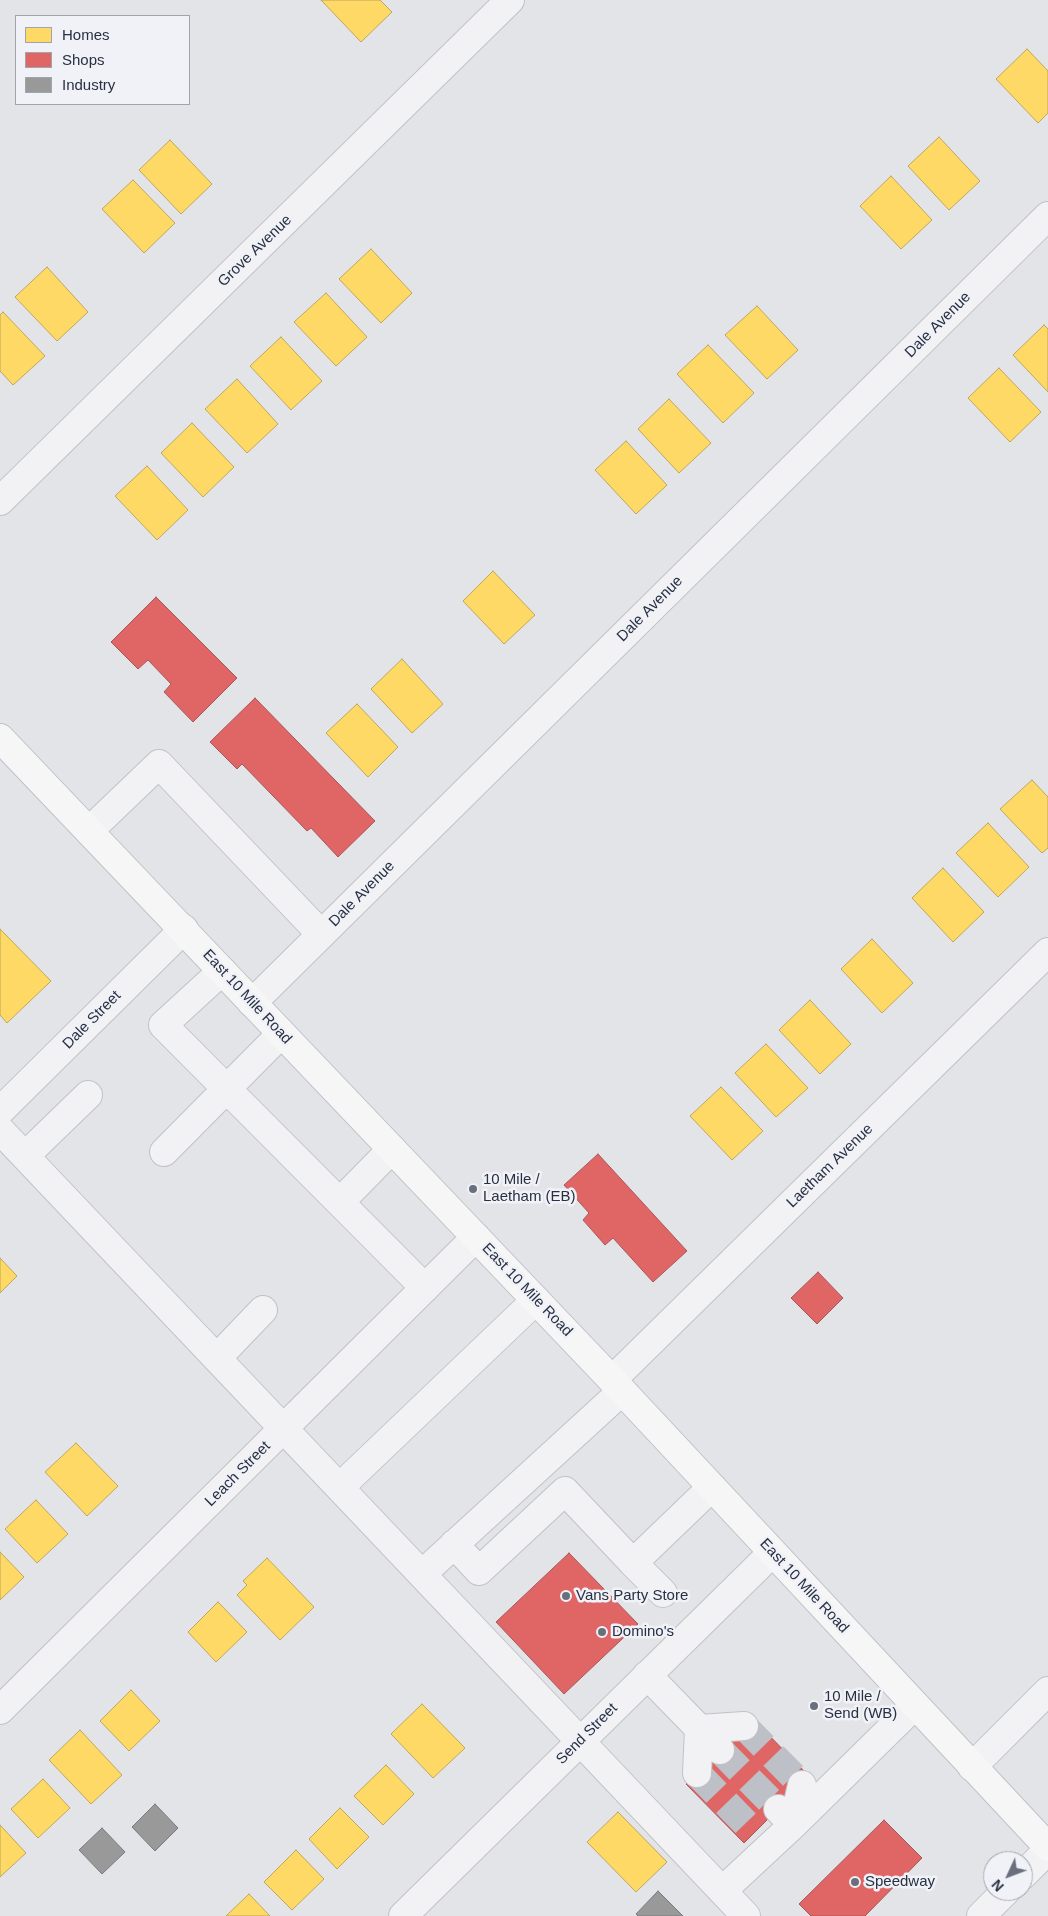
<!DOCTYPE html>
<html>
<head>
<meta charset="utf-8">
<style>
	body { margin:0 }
	#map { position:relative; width:1048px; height:1916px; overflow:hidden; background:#e2e4e8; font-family:Helvetica,sans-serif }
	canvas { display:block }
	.legend { position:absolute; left:15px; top:15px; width:175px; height:90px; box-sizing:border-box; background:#f0f2f7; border:1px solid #a0a4af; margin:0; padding:6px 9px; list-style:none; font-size:15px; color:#283042 }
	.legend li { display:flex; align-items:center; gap:10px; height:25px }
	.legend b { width:25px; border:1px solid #a0a4af }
	.north { position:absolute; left:983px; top:1851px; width:50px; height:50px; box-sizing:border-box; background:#f0f2f7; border:1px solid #a0a4af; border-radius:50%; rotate:227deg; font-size:14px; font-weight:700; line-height:20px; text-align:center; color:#283042 }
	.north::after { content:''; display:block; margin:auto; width:18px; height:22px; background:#696f7c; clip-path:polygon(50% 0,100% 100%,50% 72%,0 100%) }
</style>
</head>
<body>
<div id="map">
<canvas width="1048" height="1916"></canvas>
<ul class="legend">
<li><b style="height:14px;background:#ffd966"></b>Homes</li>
<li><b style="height:14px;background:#e06666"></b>Shops</li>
<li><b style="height:14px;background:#999"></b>Industry</li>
</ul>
<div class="north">N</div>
</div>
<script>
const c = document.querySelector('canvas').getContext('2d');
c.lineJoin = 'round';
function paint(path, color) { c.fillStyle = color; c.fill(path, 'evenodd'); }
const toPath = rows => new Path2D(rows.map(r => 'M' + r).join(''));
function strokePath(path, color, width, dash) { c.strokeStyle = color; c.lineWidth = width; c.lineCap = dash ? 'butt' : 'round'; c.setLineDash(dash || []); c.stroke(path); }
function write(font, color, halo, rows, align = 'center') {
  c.font = font + ' Helvetica,sans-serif'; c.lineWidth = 5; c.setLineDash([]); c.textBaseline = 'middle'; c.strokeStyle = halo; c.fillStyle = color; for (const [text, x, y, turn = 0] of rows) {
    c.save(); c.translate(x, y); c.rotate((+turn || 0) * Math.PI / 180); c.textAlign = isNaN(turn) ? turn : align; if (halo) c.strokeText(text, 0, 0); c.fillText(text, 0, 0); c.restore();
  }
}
const homes = toPath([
	[321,0,380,0,392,12,361,42,321,0],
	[1027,49,1048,71,1048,113,1038,123,996,79,1027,49],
	[939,137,980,181,949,210,908,166,939,137],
	[170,140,212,184,181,214,139,170,170,140],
	[891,176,932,220,901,249,860,206,891,176],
	[133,180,175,223,144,253,102,209,133,180],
	[371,249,412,293,381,323,339,279,371,249],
	[47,267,88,312,57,341,15,297,47,267],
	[326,293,367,337,336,366,294,322,326,293],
	[757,306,798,350,767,379,725,335,757,306],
	[3,312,45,356,13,385,0,371,0,315,3,312],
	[1044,325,1048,329,1048,392,1013,355,1044,325],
	[281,337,322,381,291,410,250,366,281,337],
	[708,345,754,393,723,423,677,374,708,345],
	[999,368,1041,412,1010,442,968,398,999,368],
	[237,379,278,424,247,453,205,409,237,379],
	[669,399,711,443,679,473,638,429,669,399],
	[192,423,234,467,203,497,161,453,192,423],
	[626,441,667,485,636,514,595,470,626,441],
	[147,466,188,510,157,540,115,496,147,466],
	[493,571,535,615,504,644,463,601,493,571],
	[402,659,443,704,412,733,371,689,402,659],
	[357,704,398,747,368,777,326,733,357,704],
	[1032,780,1048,797,1048,848,1042,853,1000,809,1032,780],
	[988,823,1029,867,998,897,956,853,988,823],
	[943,868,984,912,953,942,912,898,943,868],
	[0,929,51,981,7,1023,0,1015,0,929],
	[872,939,913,983,882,1013,841,969,872,939],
	[810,1000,851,1044,820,1074,779,1030,810,1000],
	[766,1044,808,1088,776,1117,735,1073,766,1044],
	[721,1087,763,1131,732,1160,690,1116,721,1087],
	[0,1258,17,1276,0,1293,0,1258],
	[76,1443,118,1486,87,1516,45,1472,76,1443],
	[36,1500,68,1534,37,1563,5,1529,36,1500],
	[0,1552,24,1577,0,1600,0,1552],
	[267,1558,314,1607,280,1640,237,1595,247,1585,243,1581,267,1558],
	[218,1602,247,1632,216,1662,188,1632,218,1602],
	[131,1690,160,1721,129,1751,100,1721,131,1690],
	[422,1704,465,1748,433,1778,391,1734,422,1704],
	[80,1730,122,1775,91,1804,49,1760,80,1730],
	[386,1765,414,1794,383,1825,354,1796,386,1765],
	[43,1779,70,1808,38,1838,11,1809,43,1779],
	[340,1808,369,1837,337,1869,309,1839,340,1808],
	[618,1812,667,1862,636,1892,587,1842,618,1812],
	[0,1825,26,1853,0,1877,0,1825],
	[296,1850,324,1879,292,1910,264,1882,296,1850],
	[249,1894,270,1916,226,1916,249,1894]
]);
paint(homes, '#ffd966');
strokePath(homes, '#bea65b', 1);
const shops = toPath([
	[156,597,237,678,193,722,164,692,171,684,148,660,138,669,111,642,156,597],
	[255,698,375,821,338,857,311,828,307,831,242,764,237,769,210,742,255,698],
	[598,1154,687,1251,653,1282,613,1238,605,1245,583,1220,589,1213,564,1185,598,1154],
	[818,1272,843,1298,817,1324,791,1298,818,1272],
	[569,1553,638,1624,564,1694,496,1622,569,1553],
	[752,1718,810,1777,744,1843,686,1784,752,1718],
	[884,1820,922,1858,865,1916,811,1916,799,1904,884,1820]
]);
paint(shops, '#e06666');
strokePath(shops, '#a9565b', 1);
const industry = toPath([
	[155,1804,178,1828,155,1851,132,1827,155,1804],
	[102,1828,125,1852,102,1874,79,1850,102,1828],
	[658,1891,683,1916,638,1916,636,1914,658,1891]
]);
paint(industry, '#999');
strokePath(industry, '#777a7f', 1);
strokePath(toPath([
	[744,1726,802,1785],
	[720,1750,778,1809],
	[697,1773,754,1832]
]), '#bdc0c7', 28, [28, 14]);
const minor = toPath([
	[0,501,510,0],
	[89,831,159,764,321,934],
	[222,971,163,1025,425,1288],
	[252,1003,1048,216],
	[0,1111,184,929],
	[0,1130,746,1916],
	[164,1152,281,1034],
	[25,1156,88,1095],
	[340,1202,392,1149],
	[217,1358,263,1310],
	[612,1380,1048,952],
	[340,1487,536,1300],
	[454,1544,479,1571,565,1491,633,1563,712,1487],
	[633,1563,663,1593],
	[422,1574,622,1391],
	[647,1675,720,1750],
	[0,1710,476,1237],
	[972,1767,1048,1691],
	[697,1773,699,1729,744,1726],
	[778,1809,793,1825,915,1705],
	[1023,1875,1048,1850],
	[722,1891,793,1825,802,1785],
	[403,1916,772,1553],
	[981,1916,1006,1891]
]);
const major = toPath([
	[0,738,612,1380,1048,1847]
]);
strokePath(minor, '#c0c2c6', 30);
strokePath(major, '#bec1c6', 30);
strokePath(minor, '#f2f2f4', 28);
strokePath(major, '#f6f6f7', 28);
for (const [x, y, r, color] of [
	[473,1189,5,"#696f7c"],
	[566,1596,5,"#696f7c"],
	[602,1632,5,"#696f7c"],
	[814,1706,5,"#696f7c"],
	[855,1882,5,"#696f7c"]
]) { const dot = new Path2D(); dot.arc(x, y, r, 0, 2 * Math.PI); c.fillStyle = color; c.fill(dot); strokePath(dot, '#f0f2f7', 2); }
write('15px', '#283042', '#f0f2f7', [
	["Grove Avenue",255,251,-44],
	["Dale Avenue",938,325,-45],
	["Dale Avenue",650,609,-45],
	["Dale Avenue",362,894,-45],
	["East 10 Mile Road",247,997,47],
	["Dale Street",92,1020,-45],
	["Laetham Avenue",830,1166,-44],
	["East 10 Mile Road",527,1290,46],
	["Leach Street",238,1474,-45],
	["East 10 Mile Road",804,1586,47],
	["Send Street",587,1734,-45]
]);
write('15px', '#283042', '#f0f2f7', [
	["10 Mile /",483,1180],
	["Laetham (EB)",483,1197],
	["Vans Party Store",576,1596],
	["Domino's",612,1632],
	["10 Mile /",824,1697],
	["Send (WB)",824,1714],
	["Speedway",865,1882]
], 'left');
</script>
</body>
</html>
